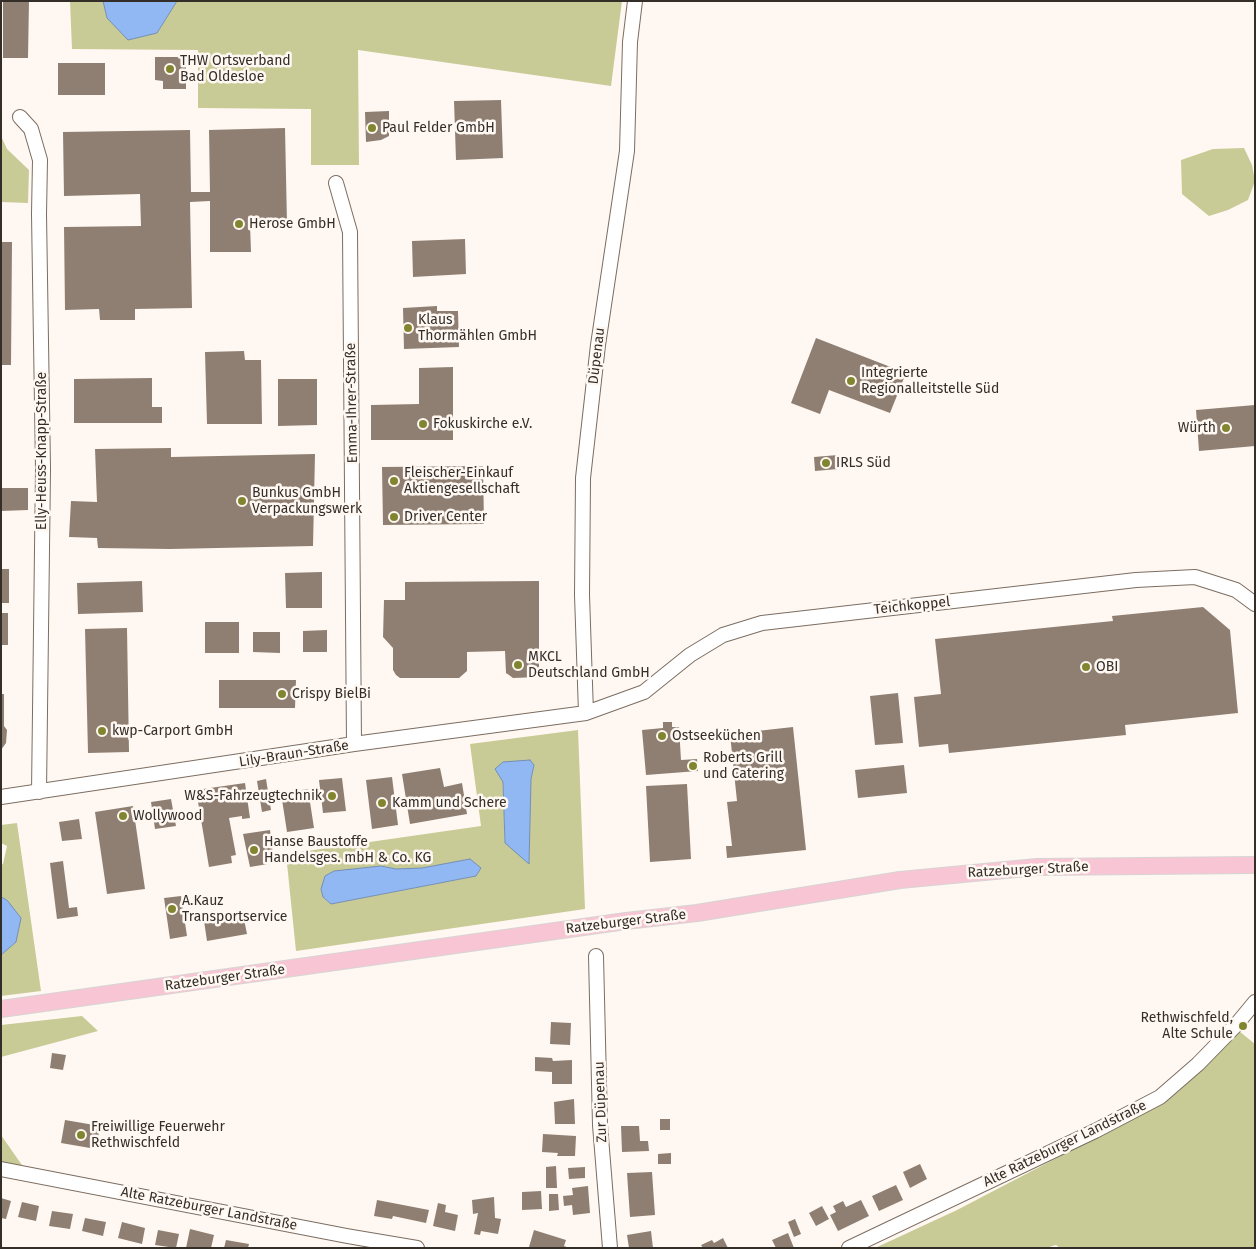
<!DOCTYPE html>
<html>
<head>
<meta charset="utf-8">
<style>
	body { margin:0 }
	#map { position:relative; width:1256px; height:1249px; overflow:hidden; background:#fff8f2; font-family:"Fira Sans",sans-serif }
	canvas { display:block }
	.frame { position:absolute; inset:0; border:2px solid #342e29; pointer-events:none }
</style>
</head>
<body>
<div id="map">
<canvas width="1256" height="1249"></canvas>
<div class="frame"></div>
</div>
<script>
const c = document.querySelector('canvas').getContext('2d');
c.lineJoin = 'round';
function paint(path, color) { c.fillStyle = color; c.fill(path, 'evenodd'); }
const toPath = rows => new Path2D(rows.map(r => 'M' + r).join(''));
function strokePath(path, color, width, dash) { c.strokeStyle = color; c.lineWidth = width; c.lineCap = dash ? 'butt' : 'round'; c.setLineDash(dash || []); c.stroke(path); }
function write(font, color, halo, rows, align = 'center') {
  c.font = font + ' "Fira Sans",sans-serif'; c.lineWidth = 5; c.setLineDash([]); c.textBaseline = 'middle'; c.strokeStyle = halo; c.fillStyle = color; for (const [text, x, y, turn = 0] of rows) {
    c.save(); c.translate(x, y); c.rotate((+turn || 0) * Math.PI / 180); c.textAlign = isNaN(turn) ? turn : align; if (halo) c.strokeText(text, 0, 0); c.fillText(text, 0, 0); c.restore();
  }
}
paint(toPath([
	[70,1,103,1,107,18,157,33,177,1,622,1,611,86,358,50,359,165,311,165,311,109,198,108,198,50,72,49],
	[1,136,7,149,29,170,28,203,1,202],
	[1244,148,1252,165,1255,181,1248,200,1228,210,1209,216,1182,194,1181,160,1213,149],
	[578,730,585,909,296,951,286,854,481,826,470,744],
	[534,765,531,779,505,843,503,782],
	[381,866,396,869,481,868,476,876,331,904,323,897],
	[17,823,41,991,1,996,1,955,16,942,8,900,1,897,1,865,3,864,7,846,1,843,1,825],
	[82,1016,98,1031,1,1057,1,1025],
	[1239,1031,1255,1044,1255,1248,1060,1248,1056,1245,1046,1248,875,1248,957,1210,1162,1103],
	[1,1135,24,1168,1,1163]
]), '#c8cb95');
const water = toPath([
	[103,1,177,1,157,33,128,40,107,18,103,1],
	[530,760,534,765,531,779,529,864,505,843,503,782,495,769,503,762,530,760],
	[470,859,481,868,476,876,331,904,323,897,321,889,325,876,334,871,381,866,396,869,422,868,470,859],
	[1,897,7,900,21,918,16,942,1,955,1,897]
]);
paint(water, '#91b8f2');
strokePath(water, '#758fb6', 1);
paint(toPath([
	[3,1,29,1,28,58,3,58],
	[155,57,186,57,186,89,163,89,163,81,155,80],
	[58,63,105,63,105,95,58,95],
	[501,100,503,158,456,160,454,101],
	[389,111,389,136,381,140,366,142,365,112],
	[285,128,287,224,250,224,251,252,210,252,210,201,190,202,192,308,135,309,135,320,100,320,99,309,65,310,64,227,141,226,140,194,64,196,63,132,190,130,191,192,210,192,209,130],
	[465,239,466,274,413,277,412,241],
	[1,242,12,242,11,365,1,365],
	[437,306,437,311,458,311,459,347,404,349,403,308],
	[816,338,906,373,890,413,829,390,820,414,791,403],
	[244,351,245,360,261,360,262,424,207,424,205,352],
	[453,367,453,440,371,440,371,405,419,404,419,368],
	[152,378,152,407,162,407,162,423,74,423,74,379],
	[278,379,317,379,317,425,278,426],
	[1255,405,1255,446,1199,451,1196,410],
	[171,448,171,457,315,454,313,546,170,549,98,548,97,538,69,537,71,501,97,502,95,449],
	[838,455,838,469,815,471,814,457],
	[483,466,484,524,383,525,382,467],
	[1,488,28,488,28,510,1,511],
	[1,569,9,569,9,603,1,603],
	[322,572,322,608,286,608,285,573],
	[142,581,143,612,78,614,77,583],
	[539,581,539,677,513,678,509,675,506,673,505,651,467,652,467,671,459,678,400,678,396,675,393,670,393,648,383,637,384,600,405,600,405,582],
	[1203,607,1230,630,1238,713,1125,725,1126,735,949,753,948,744,919,747,914,697,941,694,935,639,1113,621,1112,616],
	[1,613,8,613,8,645,1,645],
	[205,622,239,622,239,653,205,653],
	[127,628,129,752,88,753,85,629],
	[327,630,327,652,303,652,303,631],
	[253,632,280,632,280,653,253,652],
	[219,680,296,680,295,708,219,708],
	[898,693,903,743,875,745,870,696],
	[1,694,4,694,4,726,7,730,6,743,1,750],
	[663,722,672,722,672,727,679,727,681,760,697,759,698,771,646,775,642,730,663,728],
	[793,727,806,850,727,858,726,846,732,846,727,802,737,801,730,734],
	[904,765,907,793,858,798,855,770],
	[440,768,444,787,462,783,467,814,410,824,402,774],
	[392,777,398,825,372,829,366,780],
	[342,778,346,811,323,813,319,780],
	[266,779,271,810,262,812,257,781],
	[245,783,250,818,242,819,242,816,229,818,236,855,231,856,232,863,209,867,196,790],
	[687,784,691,859,650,862,646,786],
	[308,789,314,828,287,832,281,793],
	[171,799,176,826,155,829,151,802],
	[133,806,145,889,107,894,95,812],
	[79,819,82,839,62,841,59,822],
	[270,830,274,863,250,867,243,834],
	[63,861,69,908,77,907,78,916,57,919,50,863],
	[181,896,187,936,170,939,164,898],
	[243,914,247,934,207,941,204,921],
	[551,1022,571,1023,570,1045,550,1044],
	[52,1053,66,1055,63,1070,50,1068],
	[535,1057,552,1058,553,1061,572,1060,572,1084,552,1084,552,1072,535,1071],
	[574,1099,575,1124,555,1124,554,1102],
	[660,1119,670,1119,670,1130,660,1130],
	[65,1120,100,1126,96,1149,61,1143],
	[621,1126,639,1126,640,1141,648,1141,649,1151,622,1152],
	[543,1134,576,1136,575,1156,557,1156,558,1153,542,1152],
	[671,1153,671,1164,658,1164,658,1154],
	[920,1164,927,1179,910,1188,903,1172],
	[556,1166,557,1188,546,1188,546,1167],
	[585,1167,585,1178,569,1179,568,1168],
	[652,1172,655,1215,630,1217,627,1173],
	[896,1185,903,1200,879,1211,872,1196],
	[588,1186,590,1213,573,1215,572,1205,564,1206,563,1196,573,1195,572,1188],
	[541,1191,542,1209,522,1210,522,1192],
	[549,1194,558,1194,559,1210,549,1211],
	[494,1197,495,1218,501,1219,498,1234,481,1231,480,1235,474,1234,478,1213,473,1214,472,1200],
	[1,1198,11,1201,6,1219,1,1218],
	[377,1200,429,1210,426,1223,393,1216,392,1219,374,1216],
	[861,1200,869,1216,838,1231,830,1215,836,1212,833,1206,843,1201,846,1207],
	[22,1202,39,1206,36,1221,18,1217],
	[438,1203,446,1205,445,1212,458,1215,455,1231,433,1226],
	[822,1206,829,1219,816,1226,809,1213],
	[52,1211,73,1214,70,1229,49,1226],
	[85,1218,106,1222,103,1236,82,1231],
	[795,1219,801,1234,794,1237,788,1222],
	[122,1222,145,1228,142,1244,118,1238],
	[190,1229,214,1235,211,1248,186,1248],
	[158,1230,179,1234,176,1248,155,1245],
	[534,1230,566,1240,564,1246,569,1248,529,1247],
	[651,1231,653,1248,629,1248,627,1235],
	[788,1233,794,1248,776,1248,772,1240],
	[723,1238,728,1248,703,1248,701,1245,712,1240,714,1243],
	[226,1240,249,1244,248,1248,224,1248]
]), '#8f7f72');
const minor = toPath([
	[20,117,31,129,40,160,39,214,43,469,39,792],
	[336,183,350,232,354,744],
	[586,713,582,595,583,478,598,345,627,151,630,42,635,1],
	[1,797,354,744,586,713,644,692,690,655,723,635,762,623,1136,580,1195,577,1236,590,1255,604],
	[596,956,600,1125,610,1248],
	[1,1169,347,1236,417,1248],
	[849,1248,1095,1131,1160,1097,1198,1064,1236,1025,1255,1002]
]);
const major = toPath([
	[1,1009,626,921,697,913,900,880,1037,867,1254,865]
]);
strokePath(minor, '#7c6d61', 16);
strokePath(major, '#d6d5d4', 18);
strokePath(minor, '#fff', 14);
strokePath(major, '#f8c5d4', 16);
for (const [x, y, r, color] of [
	[170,69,5,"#82852f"],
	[372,128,5,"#82852f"],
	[239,224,5,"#82852f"],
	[408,328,5,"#82852f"],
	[851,381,5,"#82852f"],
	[423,424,5,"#82852f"],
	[1226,428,5,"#82852f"],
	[826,463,5,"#82852f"],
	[394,481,5,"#82852f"],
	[242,501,5,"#82852f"],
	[394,517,5,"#82852f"],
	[518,665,5,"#82852f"],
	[1086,667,5,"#82852f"],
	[282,694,5,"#82852f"],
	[102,731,5,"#82852f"],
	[662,736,5,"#82852f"],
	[693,766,5,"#82852f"],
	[332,796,5,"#82852f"],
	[382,803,5,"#82852f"],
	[123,816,5,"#82852f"],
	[254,850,5,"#82852f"],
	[172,909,5,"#82852f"],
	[1243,1026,5,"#82852f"],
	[81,1135,5,"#82852f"]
]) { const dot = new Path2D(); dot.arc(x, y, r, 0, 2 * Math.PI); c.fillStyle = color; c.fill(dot); strokePath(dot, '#fff8f2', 2); }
write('14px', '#342e29', '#fff8f2', [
	["THW Ortsverband",180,61],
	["Bad Oldesloe",180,77],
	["Paul Felder GmbH",382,128],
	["Herose GmbH",249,224],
	["Klaus",418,320],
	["Thormählen GmbH",418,336],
	["Integrierte",861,373],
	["Regionalleitstelle Süd",861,389],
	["Fokuskirche e.V.",433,424],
	["Würth",1216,428,"right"],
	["IRLS Süd",836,463],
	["Fleischer-Einkauf",404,473],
	["Aktiengesellschaft",404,489],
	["Bunkus GmbH",252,493],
	["Verpackungswerk",252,509],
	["Driver Center",404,517],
	["MKCL",528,657],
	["Deutschland GmbH",528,673],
	["OBI",1096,667],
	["Crispy BielBi",292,694],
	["kwp-Carport GmbH",112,731],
	["Ostseeküchen",672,736],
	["Roberts Grill",703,758],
	["und Catering",703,774],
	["W&S-Fahrzeugtechnik",322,796,"right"],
	["Kamm und Schere",392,803],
	["Wollywood",133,816],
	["Hanse Baustoffe",264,842],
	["Handelsges. mbH & Co. KG",264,858],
	["A.Kauz",182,901],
	["Transportservice",182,917],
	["Rethwischfeld,",1233,1018,"right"],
	["Alte Schule",1233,1034,"right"],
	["Freiwillige Feuerwehr",91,1127],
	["Rethwischfeld",91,1143]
], 'left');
write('14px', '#342e29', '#fff8f2', [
	["Düpenau",597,356,-83],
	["Emma-Ihrer-Straße",352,403,-91],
	["Elly-Heuss-Knapp-Straße",42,451,-90],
	["Teichkoppel",912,606,-6],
	["Lily-Braun-Straße",294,754,-9],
	["Ratzeburger Straße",1028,870,-3],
	["Ratzeburger Straße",626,922,-7],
	["Ratzeburger Straße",225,978,-8],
	["Zur Düpenau",601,1102,-92],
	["Alte Ratzeburger Landstraße",1065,1144,-26],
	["Alte Ratzeburger Landstraße",209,1209,11]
]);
</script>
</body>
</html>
